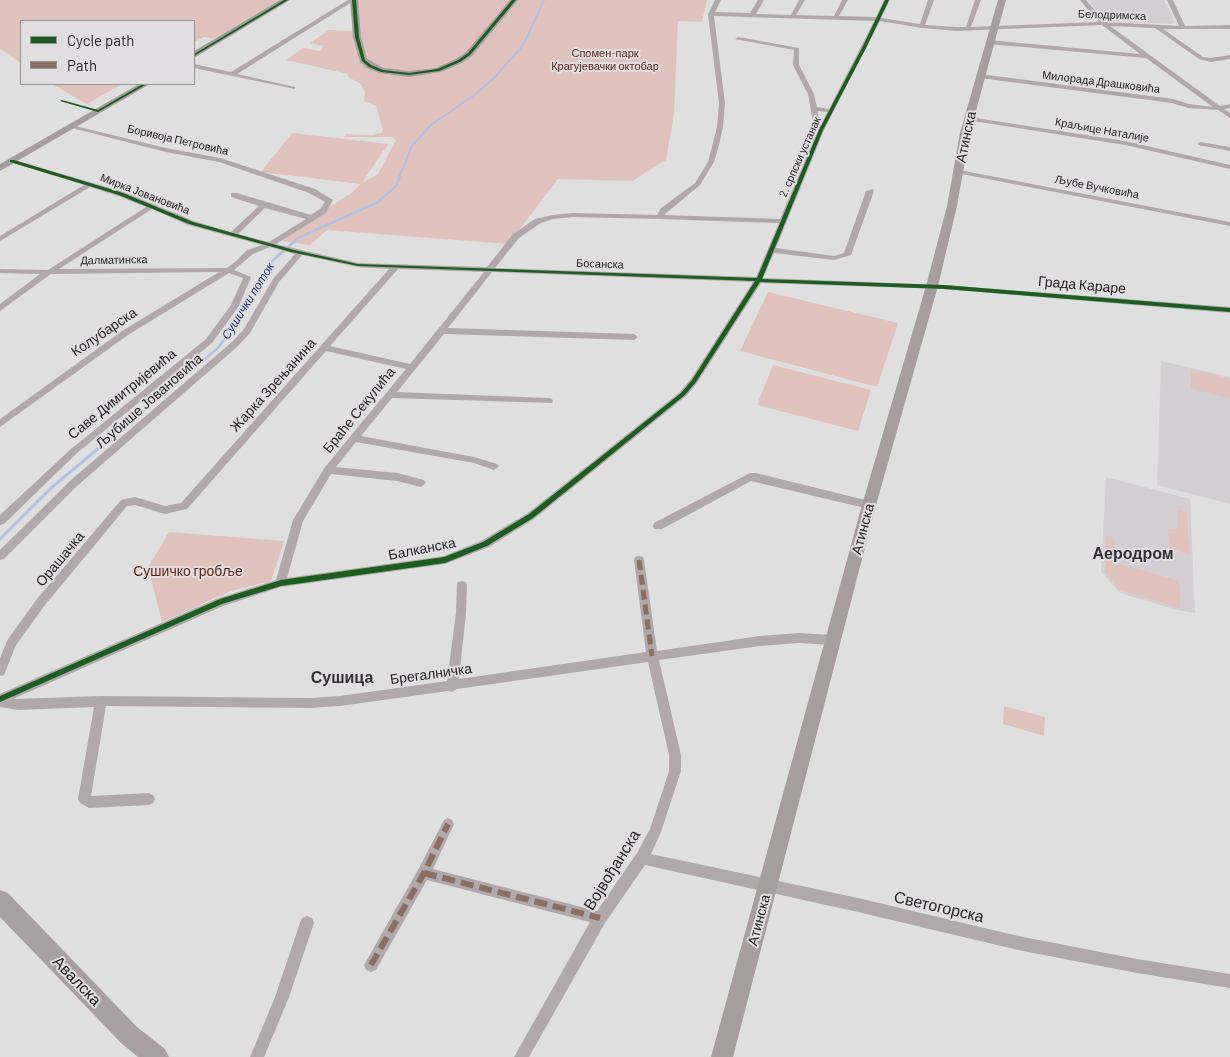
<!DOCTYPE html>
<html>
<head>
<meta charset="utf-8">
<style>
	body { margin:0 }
	#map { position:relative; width:1230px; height:1057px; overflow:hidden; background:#e0dfe0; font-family:Barlow,sans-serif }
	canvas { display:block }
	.legend { position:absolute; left:20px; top:20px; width:175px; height:65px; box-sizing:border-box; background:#e1dee1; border:1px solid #969495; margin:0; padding:6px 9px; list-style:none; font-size:15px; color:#252424 }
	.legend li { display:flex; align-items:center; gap:10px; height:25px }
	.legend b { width:25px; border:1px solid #969495 }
</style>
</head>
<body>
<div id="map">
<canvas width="1230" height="1057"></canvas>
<ul class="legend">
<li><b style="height:6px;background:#1b5e20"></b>Cycle path</li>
<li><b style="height:6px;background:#8d6e63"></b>Path</li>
</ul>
</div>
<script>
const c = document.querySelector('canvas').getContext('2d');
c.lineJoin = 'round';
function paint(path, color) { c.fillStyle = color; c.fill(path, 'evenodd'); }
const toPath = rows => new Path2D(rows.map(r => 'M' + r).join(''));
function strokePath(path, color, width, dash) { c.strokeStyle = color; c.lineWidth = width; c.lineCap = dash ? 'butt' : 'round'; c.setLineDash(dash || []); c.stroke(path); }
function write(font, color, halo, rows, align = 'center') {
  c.font = font + ' Barlow,sans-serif'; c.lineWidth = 4; c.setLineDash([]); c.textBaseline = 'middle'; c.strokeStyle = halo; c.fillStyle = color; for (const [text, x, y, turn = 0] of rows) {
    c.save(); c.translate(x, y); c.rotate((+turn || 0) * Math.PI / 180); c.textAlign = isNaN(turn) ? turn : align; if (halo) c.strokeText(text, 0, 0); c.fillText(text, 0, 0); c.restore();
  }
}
paint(toPath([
	[1089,0,1164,0,1175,23,1171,24,1102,21],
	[1161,361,1230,377,1230,504,1157,485],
	[1106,477,1190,499,1195,613,1177,610,1120,593,1101,572]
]), '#d3ced2');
paint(toPath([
	[0,0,281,0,213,39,204,37,194,42,194,21,21,21,21,63,0,49],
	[355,0,707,0,702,22,678,21,674,114,666,160,632,181,558,179,508,244,327,230,310,245,277,240,350,194,361,184,261,172,292,133,388,144,362,183,378,174,396,140,392,137,344,137,346,134,372,135,381,133,383,130,376,106,364,101,365,93,361,84,348,77,348,74,286,60,303,48,320,51,323,46,310,43,329,30,357,31],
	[52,84,122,84,87,104],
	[768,292,898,323,877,387,740,351],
	[773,365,871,390,858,431,757,405],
	[1191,370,1230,379,1230,398,1191,389],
	[1177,509,1186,512,1190,554,1169,549,1168,529,1178,529],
	[169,532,284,541,271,581,231,591,162,622,148,567],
	[1106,536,1114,537,1118,564,1179,581,1180,608,1119,590,1105,572],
	[1004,706,1045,717,1044,736,1003,724]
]), '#e0c2bc');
strokePath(toPath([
	[399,177,412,146,431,125,477,93,495,77,524,44,544,0]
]), '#b4c0e2', 2);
strokePath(toPath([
	[152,403,218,348,237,322,268,265,298,238,378,202,396,186,400,176]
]), '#b4c0e2', 2.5);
strokePath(toPath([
	[0,539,51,488,154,402]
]), '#b4c0e2', 3);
paint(toPath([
	[348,0,355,0,237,74,295,87,295,89,194,68,194,64,231,72,348,0],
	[715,0,721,0,715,12,750,13,758,0,764,0,756,14,791,15,799,0,805,0,796,15,834,16,842,0,848,0,839,16,876,17,884,0,890,0,881,18,920,24,928,0,934,0,925,25,956,27,966,27,975,0,981,0,971,27,1098,22,1080,0,1086,0,1105,22,1179,26,1167,0,1173,0,1185,26,1230,25,1230,29,1163,29,1203,57,1211,58,1230,55,1230,59,1211,62,1199,59,1155,28,1110,26,1220,106,1230,104,1230,108,1224,109,1230,113,1230,118,1218,110,1188,108,1172,103,980,78,977,76,980,74,1173,99,1189,104,1213,107,1146,58,989,44,986,42,989,40,1140,54,1102,25,956,31,922,28,880,21,824,130,776,248,834,256,844,253,866,191,873,189,874,191,851,255,834,260,774,253,763,278,944,285,1230,307,1230,313,944,289,761,283,697,383,686,396,534,519,489,547,445,564,281,587,223,606,13,699,101,696,310,698,340,696,447,681,456,613,457,585,458,582,462,581,466,582,467,585,466,613,459,679,646,652,634,560,635,557,639,556,643,557,644,560,657,651,760,636,799,633,833,635,837,637,838,640,837,643,833,645,799,643,760,646,659,660,681,755,681,771,661,832,651,854,858,898,1018,936,1137,959,1230,974,1230,988,1137,973,1018,950,858,912,645,865,605,923,529,1057,514,1057,590,922,427,880,376,970,371,972,366,970,364,965,419,868,444,820,448,818,452,820,454,824,433,869,597,911,637,853,650,829,669,771,669,755,648,662,457,689,452,692,448,691,340,706,310,708,106,706,91,796,149,793,153,795,155,799,153,803,149,805,89,808,80,803,78,799,94,707,18,710,0,707,0,694,216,599,276,580,293,520,325,467,406,369,326,351,187,509,165,514,135,505,127,506,45,605,16,645,4,675,0,676,0,658,8,639,37,599,121,500,135,497,165,506,181,503,389,269,358,267,302,255,279,282,250,333,238,346,77,486,4,559,0,560,0,550,71,480,232,342,244,329,273,279,295,254,270,247,253,254,234,270,251,277,239,306,212,343,77,453,4,524,0,525,0,515,71,449,206,339,231,305,243,278,229,273,128,335,0,427,0,419,122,331,219,272,51,274,0,311,0,304,40,274,0,273,0,269,48,270,146,207,118,196,90,187,0,241,0,236,84,185,10,162,10,160,14,160,124,192,194,221,231,232,259,206,231,197,231,193,237,193,311,215,320,209,325,202,309,193,219,162,166,152,68,127,71,125,166,148,220,158,315,189,333,200,326,213,276,244,358,263,487,267,513,234,535,219,553,215,573,213,657,215,661,208,695,183,708,162,717,127,719,103,708,14,715,0],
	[714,16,874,21,829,109,817,107,814,94,799,65,799,48,738,37,735,39,794,50,793,65,808,94,813,123,818,130,780,219,664,215,700,185,714,162,719,145,723,127,725,103,714,16],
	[818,111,827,112,821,125,819,123,818,111],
	[265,208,306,219,269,242,238,234,265,208],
	[152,209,188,225,262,245,247,250,236,261,227,268,59,269,152,209],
	[573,217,659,219,779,223,756,277,495,268,519,238,541,223,553,219,573,217],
	[398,269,484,272,410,364,330,346,398,269],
	[492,272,753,282,691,379,680,392,528,513,481,541,444,556,287,578,303,521,331,474,397,481,421,487,426,483,424,480,397,473,336,467,356,442,474,463,494,470,497,468,499,466,497,464,474,457,361,436,392,398,552,403,553,401,552,399,549,398,397,392,444,334,634,340,638,337,634,334,448,328,492,272],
	[969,117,1125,141,1230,165,1230,169,1125,145,967,120,967,118,969,117],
	[1200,142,1230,147,1230,151,1198,145,1198,143,1200,142],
	[959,170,1230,222,1230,226,957,173,956,172,959,170],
	[750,473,756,473,869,501,874,505,869,509,751,481,662,529,654,529,653,526,654,523,750,473],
	[307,916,312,918,314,923,289,997,264,1057,250,1057,275,997,300,923,302,918,307,916]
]), '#b0a8aa');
paint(toPath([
	[280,0,290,0,194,58,194,51,280,0],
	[350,0,358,0,361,37,367,59,384,68,409,71,436,68,456,59,466,52,510,0,518,0,472,56,462,63,441,72,409,77,379,73,367,68,360,62,353,37,350,0],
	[998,0,1006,0,970,133,957,206,938,286,876,505,733,1057,711,1057,862,505,926,286,947,206,960,133,998,0],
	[139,84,150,84,0,171,0,164,139,84]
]), '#a69d9f');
paint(toPath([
	[0,890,8,893,137,1027,165,1049,169,1057,138,1057,121,1043,0,917,0,890]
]), '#a9a0a3');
strokePath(toPath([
	[639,560,652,656]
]), '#8d6e63', 5, [10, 5]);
strokePath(toPath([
	[424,873,600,918],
	[371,965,424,873,448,824]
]), '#8d6e63', 6, [13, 6]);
paint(toPath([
	[284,0,288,0,194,56,194,54,284,0],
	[352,0,356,0,359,37,365,60,371,65,383,70,409,73,437,69,458,60,468,53,512,0,516,0,470,55,460,62,439,71,409,75,381,72,369,67,362,61,355,37,352,0],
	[885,0,889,0,867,46,823,130,762,279,944,285,1230,308,1230,312,944,289,760,282,696,382,685,395,533,518,487,546,445,563,281,586,222,604,0,702,0,696,220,599,281,580,444,557,483,542,529,514,681,393,692,380,755,281,358,266,291,252,189,224,119,195,10,162,10,160,14,160,123,193,193,222,294,250,358,264,757,278,819,130,863,46,885,0],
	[143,84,147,84,98,112,60,101,62,100,98,110,143,84]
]), '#1b5e20');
write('11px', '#252424', '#e1dee1', [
	["Белодримска",1112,15,2],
	["Милорада Драшковића",1101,82,7],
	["Краљице Наталије",1102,130,10],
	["Боривоја Петровића",178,140,13],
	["2. српски устанак",800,157,-66],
	["Љубе Вучковића",1097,187,11],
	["Мирка Јовановића",145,194,21],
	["Далматинска",114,260,-1],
	["Босанска",600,264,2]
]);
write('11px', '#611d0e', '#e1dee1', [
	["Спомен-парк",605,53],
	["Крагујевачки октобар",605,66]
]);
write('italic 12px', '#203069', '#e1dee1', [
	["Сушички поток",248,301,-58]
]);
write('14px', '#252424', '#e1dee1', [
	["Атинска",966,137,-78],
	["Града Караре",1082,285,5],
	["Колубарска",104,332,-34],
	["Жарка Зрењанина",273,385,-48],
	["Саве Димитријевића",122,394,-39],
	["Љубише Јовановића",149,401,-41],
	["Браће Секулића",359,410,-51],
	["Атинска",863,529,-75],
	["Балканска",422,549,-11],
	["Орашачка",60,559,-50],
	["Брегалничка",431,674,-8],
	["Атинска",759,920,-75]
]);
write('14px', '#611d0e', '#e1dee1', [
	["Сушичко гробље",188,571]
]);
write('bold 16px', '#323032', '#e1dee1', [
	["Аеродром",1133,554],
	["Сушица",342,678]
]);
write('16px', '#252424', '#e1dee1', [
	["Војвођанска",612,870,-58],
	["Светогорска",939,907,13],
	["Авалска",77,981,46]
]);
</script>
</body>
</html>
